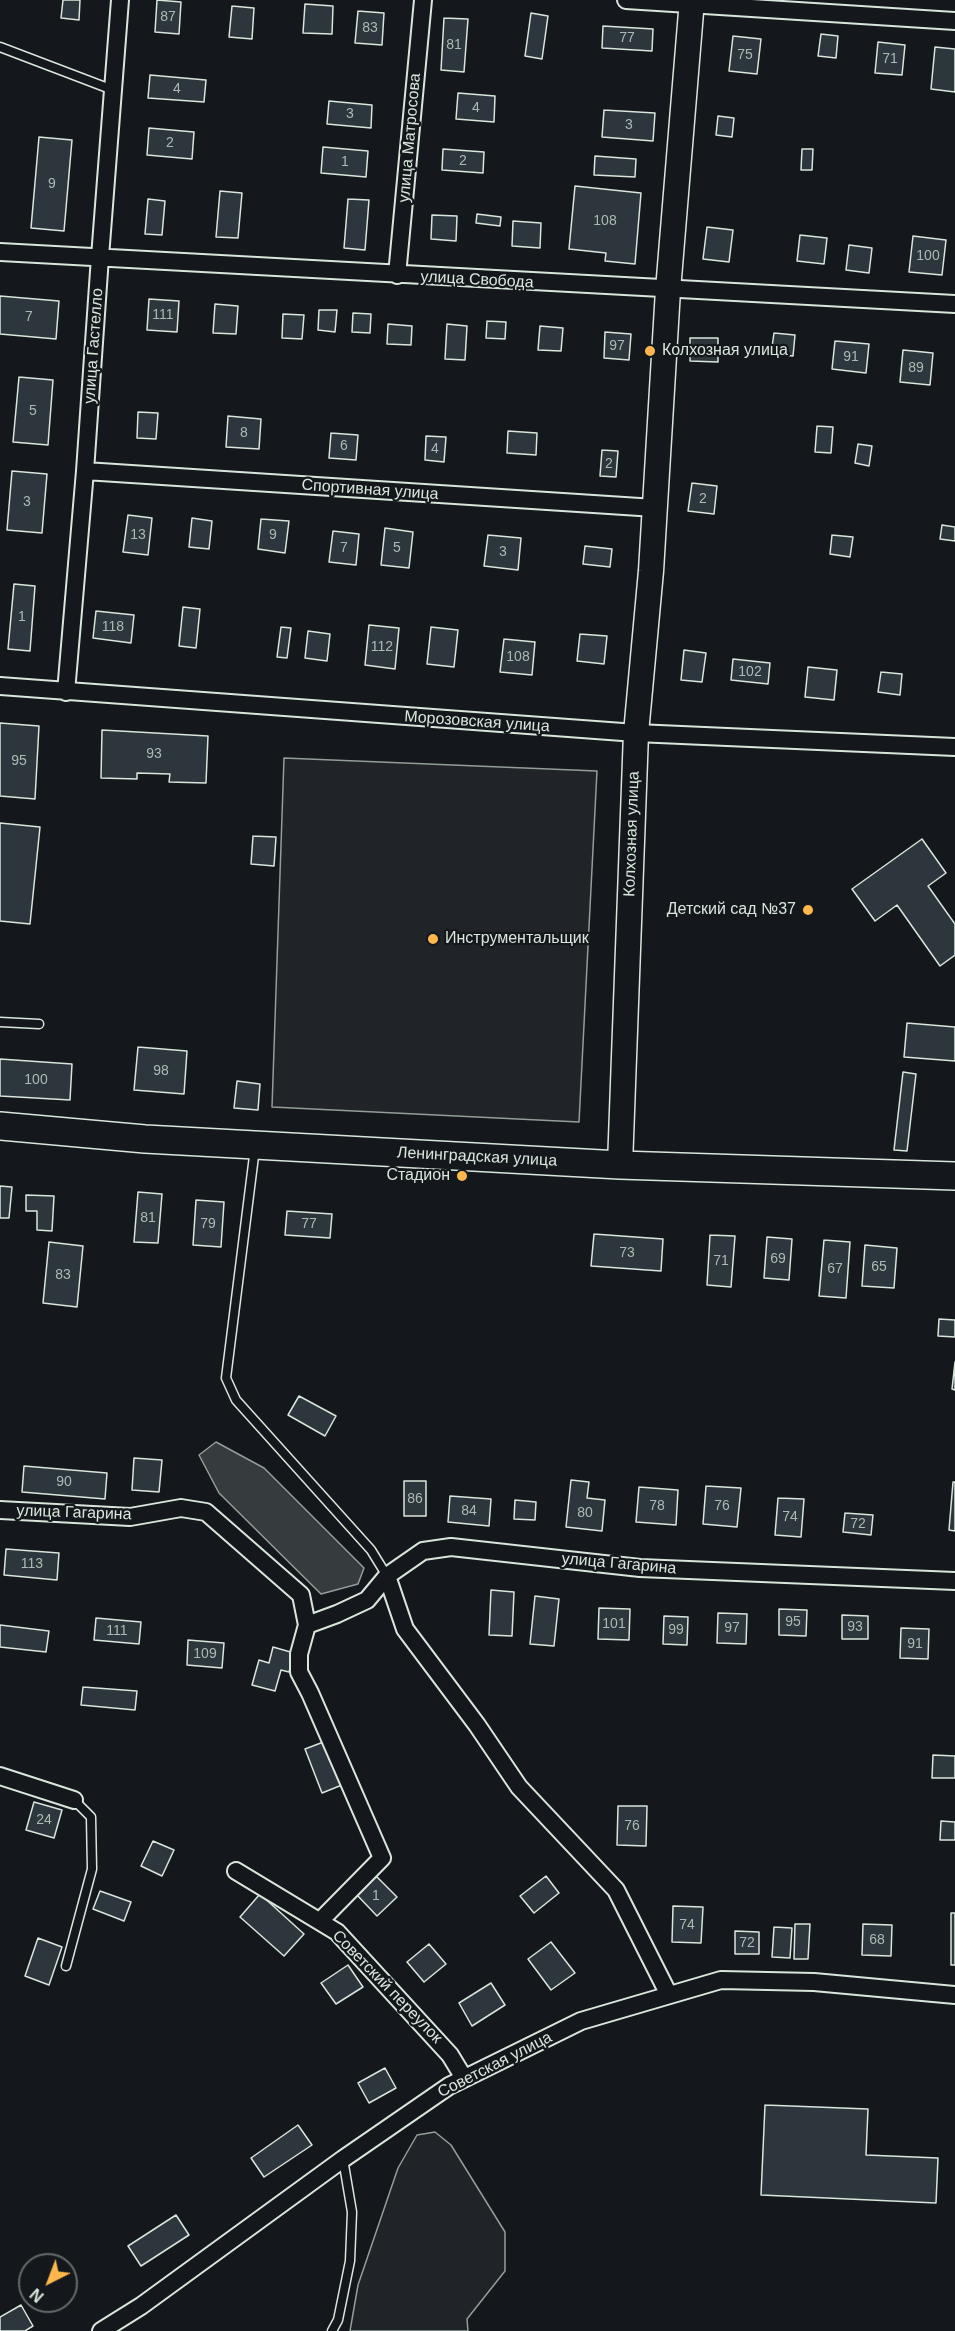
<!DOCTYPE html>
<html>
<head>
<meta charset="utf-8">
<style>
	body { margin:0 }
	#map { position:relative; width:955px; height:2331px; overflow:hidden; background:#14181c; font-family:Helvetica,sans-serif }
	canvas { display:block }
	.north { position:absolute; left:18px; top:2253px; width:60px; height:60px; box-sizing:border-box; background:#14181c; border:2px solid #626a69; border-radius:50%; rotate:222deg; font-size:16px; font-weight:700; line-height:24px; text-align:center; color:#d8e6dc }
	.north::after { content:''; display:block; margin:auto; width:21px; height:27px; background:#ffb74d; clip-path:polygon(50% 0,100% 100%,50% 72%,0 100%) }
</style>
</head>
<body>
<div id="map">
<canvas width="955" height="2331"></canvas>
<div class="north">N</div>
</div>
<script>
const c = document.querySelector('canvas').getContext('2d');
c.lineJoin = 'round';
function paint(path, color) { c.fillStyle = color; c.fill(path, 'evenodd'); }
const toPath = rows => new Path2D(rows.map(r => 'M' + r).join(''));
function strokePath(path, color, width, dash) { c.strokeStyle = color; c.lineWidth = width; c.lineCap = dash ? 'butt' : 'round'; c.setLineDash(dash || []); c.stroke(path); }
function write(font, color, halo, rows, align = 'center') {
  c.font = font + ' Helvetica,sans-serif'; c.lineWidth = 4.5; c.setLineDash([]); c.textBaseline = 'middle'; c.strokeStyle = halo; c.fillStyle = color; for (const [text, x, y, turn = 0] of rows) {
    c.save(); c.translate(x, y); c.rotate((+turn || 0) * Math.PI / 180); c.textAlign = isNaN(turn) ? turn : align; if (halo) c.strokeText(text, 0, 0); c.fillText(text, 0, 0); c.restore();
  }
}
const green = toPath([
	[284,758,597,771,579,1122,272,1107,284,758],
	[435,2132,451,2145,505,2232,505,2271,467,2319,468,2331,350,2331,358,2285,398,2168,417,2135,435,2132]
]);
paint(green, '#202428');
strokePath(green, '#939e99', 1.5);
const water = toPath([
	[216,1442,264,1468,364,1568,358,1584,321,1594,219,1493,199,1455,216,1442]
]);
paint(water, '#363b3e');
strokePath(water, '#939e99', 1.5);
const building = toPath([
	[63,0,80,0,79,20,61,18,63,0],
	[157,0,181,2,179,34,155,32,157,0],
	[305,4,333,6,332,34,303,33,305,4],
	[232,6,254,8,252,39,229,37,232,6],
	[358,11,384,13,382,45,355,43,358,11],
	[531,13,548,16,542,59,525,56,531,13],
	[444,18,468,19,464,72,441,70,444,18],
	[603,26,653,29,652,51,602,48,603,26],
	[821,34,838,36,836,58,818,56,821,34],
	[733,36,761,39,757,74,729,71,733,36],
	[878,42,905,45,902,75,875,73,878,42],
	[935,47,955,49,955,92,931,89,935,47],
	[150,75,206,80,204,102,148,98,150,75],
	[458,93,495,96,494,122,456,119,458,93],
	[329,101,372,105,371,128,327,124,329,101],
	[604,110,655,113,653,141,602,137,604,110],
	[718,116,734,118,732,137,716,135,718,116],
	[149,128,194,132,192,159,147,155,149,128],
	[39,137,72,140,64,231,31,228,39,137],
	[323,147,368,151,366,177,321,173,323,147],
	[443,149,484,152,483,173,442,170,443,149],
	[802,149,813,149,812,170,801,170,802,149],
	[595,156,636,159,635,177,594,175,595,156],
	[575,186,641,193,635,264,605,261,606,253,569,249,575,186],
	[220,191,242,193,238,238,216,237,220,191],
	[148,199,165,201,162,235,145,234,148,199],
	[348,199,369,200,365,250,344,248,348,199],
	[477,214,501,217,500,226,476,223,477,214],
	[432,215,457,216,456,241,431,239,432,215],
	[513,221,541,223,540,248,512,246,513,221],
	[707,227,733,230,729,262,703,259,707,227],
	[800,235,827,238,824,264,797,261,800,235],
	[913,236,946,240,942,275,909,272,913,236],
	[849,245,872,248,869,273,846,270,849,245],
	[0,296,59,301,56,339,0,334,0,296],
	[149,299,179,301,177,332,147,330,149,299],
	[215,304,238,306,236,334,213,333,215,304],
	[319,310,337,310,335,332,318,330,319,310],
	[353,313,371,314,370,333,352,332,353,313],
	[283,314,304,315,302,339,282,338,283,314],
	[487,321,506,322,505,339,486,338,487,321],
	[388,324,412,326,411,345,387,344,388,324],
	[447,324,467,326,465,360,445,359,447,324],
	[540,326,563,328,561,351,538,350,540,326],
	[605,332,631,334,629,360,604,358,605,332],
	[774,333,795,335,793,356,771,354,774,333],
	[690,338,718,338,718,362,690,361,690,338],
	[835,341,869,344,866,373,832,369,835,341],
	[903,350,933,353,930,385,900,382,903,350],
	[19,377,53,380,48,445,13,442,19,377],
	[138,412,158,413,156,439,137,438,138,412],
	[228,416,261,419,259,449,226,447,228,416],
	[817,426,833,427,831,453,815,452,817,426],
	[508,431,537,433,536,455,507,453,508,431],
	[331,433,358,435,356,460,329,458,331,433],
	[426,436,446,437,444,462,425,460,426,436],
	[858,444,872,446,869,466,855,463,858,444],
	[602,450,618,451,616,477,600,476,602,450],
	[12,471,47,474,42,533,7,530,12,471],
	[692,483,717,486,714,514,688,511,692,483],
	[128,515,152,518,148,555,123,552,128,515],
	[192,518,212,521,209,549,189,547,192,518],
	[261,519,289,521,285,553,258,549,261,519],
	[942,525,955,527,955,541,940,539,942,525],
	[385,528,413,532,409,568,381,565,385,528],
	[333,531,359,534,356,565,329,562,333,531],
	[488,535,521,538,518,570,484,566,488,535],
	[832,535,853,537,850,557,830,554,832,535],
	[585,546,612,549,610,567,583,564,585,546],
	[14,584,35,586,30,651,8,649,14,584],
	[183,607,200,609,196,648,179,646,183,607],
	[96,611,134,615,131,643,93,638,96,611],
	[369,625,399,628,395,669,365,665,369,625],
	[281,627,291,628,287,658,277,657,281,627],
	[431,627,458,630,454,667,427,664,431,627],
	[308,631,330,634,327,661,305,658,308,631],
	[580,634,607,636,604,664,577,661,580,634],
	[504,639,535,642,532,675,500,672,504,639],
	[684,650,706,653,702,682,681,680,684,650],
	[733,659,770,663,768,684,731,680,733,659],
	[808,667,837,670,834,700,805,697,808,667],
	[881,672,902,674,900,695,878,692,881,672],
	[0,723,39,726,35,799,0,796,0,723],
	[102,730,208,736,206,783,169,782,170,774,137,773,137,779,101,778,102,730],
	[0,823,40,827,30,924,0,921,0,823],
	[253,836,276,837,274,866,251,864,253,836],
	[922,839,946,873,928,886,955,924,955,955,940,966,897,905,875,921,852,889,922,839],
	[907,1023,955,1027,955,1061,904,1057,907,1023],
	[138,1047,187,1051,184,1094,134,1090,138,1047],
	[0,1059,72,1064,70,1100,0,1096,0,1059],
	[903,1072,916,1074,907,1151,894,1150,903,1072],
	[237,1081,260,1084,258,1110,234,1108,237,1081],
	[0,1186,12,1187,9,1218,0,1218,0,1186],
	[138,1192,162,1194,158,1243,134,1242,138,1192],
	[26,1195,54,1196,52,1231,37,1230,37,1211,26,1211,26,1195],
	[196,1200,224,1202,221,1247,193,1245,196,1200],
	[287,1211,332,1214,330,1238,285,1235,287,1211],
	[594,1234,663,1239,661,1271,591,1266,594,1234],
	[710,1235,735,1236,731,1287,707,1285,710,1235],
	[767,1237,792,1239,789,1280,764,1278,767,1237],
	[824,1240,850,1242,846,1298,819,1296,824,1240],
	[49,1242,83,1246,77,1307,43,1303,49,1242],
	[865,1245,897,1248,894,1288,862,1286,865,1245],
	[939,1319,955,1320,955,1337,938,1336,939,1319],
	[955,1362,955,1390,952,1389,955,1362],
	[299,1396,336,1416,325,1436,288,1415,299,1396],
	[134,1458,162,1460,159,1492,132,1490,134,1458],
	[24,1466,107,1473,105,1499,22,1492,24,1466],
	[571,1480,589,1482,587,1498,605,1500,602,1531,566,1527,571,1480],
	[404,1481,426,1481,426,1516,404,1516,404,1481],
	[953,1482,955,1482,955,1531,949,1530,953,1482],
	[706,1486,741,1488,737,1527,703,1524,706,1486],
	[639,1487,678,1490,676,1525,636,1522,639,1487],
	[450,1496,491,1499,489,1526,448,1522,450,1496],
	[778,1498,804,1499,801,1537,775,1535,778,1498],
	[515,1500,536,1502,535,1520,514,1519,515,1500],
	[845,1513,873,1515,871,1535,843,1532,845,1513],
	[6,1549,59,1553,57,1580,4,1575,6,1549],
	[491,1590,514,1592,512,1636,489,1635,491,1590],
	[535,1596,559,1599,554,1646,530,1644,535,1596],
	[599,1608,630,1609,629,1640,598,1639,599,1608],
	[779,1609,807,1610,806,1636,779,1635,779,1609],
	[718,1613,747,1614,746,1644,717,1643,718,1613],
	[842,1615,868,1616,868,1639,842,1639,842,1615],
	[664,1616,688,1617,687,1645,663,1644,664,1616],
	[96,1618,141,1622,139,1644,94,1640,96,1618],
	[0,1625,49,1631,46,1652,0,1647,0,1625],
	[901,1628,929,1629,928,1659,900,1658,901,1628],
	[188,1640,224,1643,222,1668,187,1665,188,1640],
	[273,1647,294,1653,289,1672,281,1670,275,1691,252,1685,259,1660,269,1663,273,1647],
	[83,1687,137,1691,135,1710,81,1705,83,1687],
	[326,1741,342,1785,322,1793,305,1749,326,1741],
	[933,1755,955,1756,955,1778,932,1778,933,1755],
	[34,1802,62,1810,54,1838,26,1830,34,1802],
	[618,1806,647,1806,646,1846,617,1845,618,1806],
	[941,1821,955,1822,955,1840,940,1840,941,1821],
	[153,1841,174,1850,162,1876,141,1866,153,1841],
	[375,1875,397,1897,377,1916,356,1894,375,1875],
	[546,1876,559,1893,534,1913,520,1896,546,1876],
	[100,1891,131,1902,124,1921,93,1909,100,1891],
	[260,1894,304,1934,284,1956,240,1917,260,1894],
	[673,1906,703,1907,701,1943,672,1942,673,1906],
	[951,1913,955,1913,955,1965,951,1965,951,1913],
	[795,1924,810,1924,808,1959,794,1959,795,1924],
	[863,1924,892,1925,891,1956,862,1955,863,1924],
	[774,1927,792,1928,790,1958,772,1957,774,1927],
	[735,1931,759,1932,759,1954,735,1954,735,1931],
	[38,1938,62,1947,49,1985,25,1976,38,1938],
	[551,1942,575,1973,551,1990,528,1959,551,1942],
	[429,1944,446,1964,424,1982,407,1962,429,1944],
	[348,1965,363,1987,336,2004,321,1983,348,1965],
	[491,1983,505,2005,472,2026,459,2003,491,1983],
	[385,2068,396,2088,369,2103,358,2083,385,2068],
	[765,2105,868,2109,866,2155,938,2158,936,2203,761,2195,765,2105],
	[298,2125,312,2145,264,2177,251,2158,298,2125],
	[176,2215,189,2235,141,2266,128,2246,176,2215],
	[21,2305,33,2326,25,2331,0,2331,0,2317,21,2305]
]);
paint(building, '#2c363c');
strokePath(building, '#d8e6dc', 1.5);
const service = toPath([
	[0,47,113,90],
	[0,1022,39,1024],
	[255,1148,226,1378,236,1400,371,1550,387,1576],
	[66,1966,92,1869,91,1817,74,1800],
	[332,2331,338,2320,350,2261,352,2212,343,2159]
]);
const minor = toPath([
	[626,0,955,21],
	[0,252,955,304],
	[397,275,423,0],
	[85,471,655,508],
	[0,686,636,733,955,747],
	[66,692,85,471,100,257,120,0],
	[0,1510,130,1517,181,1508,206,1512,301,1595,307,1625,337,1614,367,1600,387,1576,423,1551,451,1547,640,1568,955,1581],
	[387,1576,405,1629,477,1725,519,1787,616,1890,669,1995],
	[307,1625,299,1654,299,1672,310,1693,382,1858,320,1921],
	[0,1776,74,1800],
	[236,1871,337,1932,450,2055,464,2078],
	[101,2331,141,2306,343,2159,449,2086,581,2021,721,1980,814,1982,955,1995]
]);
const secondary = toPath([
	[620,1165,636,733,651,571,668,290,692,0]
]);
const primary = toPath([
	[0,1126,145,1139,620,1165,955,1176]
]);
strokePath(service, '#d8e6dc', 11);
strokePath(minor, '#d8e6dc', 20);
strokePath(secondary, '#d8e6dc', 27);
strokePath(primary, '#d8e6dc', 30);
strokePath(service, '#14181c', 8);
strokePath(minor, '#14181c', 16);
strokePath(secondary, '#14181c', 24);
strokePath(primary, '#14181c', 27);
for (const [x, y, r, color] of [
	[650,351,6,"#ffb74d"],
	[808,910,6,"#ffb74d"],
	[433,939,6,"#ffb74d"],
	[462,1176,6,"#ffb74d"]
]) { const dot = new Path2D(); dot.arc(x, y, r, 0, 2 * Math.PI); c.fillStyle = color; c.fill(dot); strokePath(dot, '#14181c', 2); }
write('14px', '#adbab4', null, [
	["87",168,17],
	["83",370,28],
	["77",627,38],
	["81",454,45],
	["75",745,55],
	["71",890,59],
	["4",177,89],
	["4",476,108],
	["3",350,114],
	["3",629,125],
	["2",170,143],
	["2",463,161],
	["1",345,162],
	["9",52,184],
	["108",605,221],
	["100",928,256],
	["111",163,315],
	["7",29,317],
	["97",617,346],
	["91",851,357],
	["89",916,368],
	["5",33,411],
	["8",244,433],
	["6",344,446],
	["4",435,449],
	["2",609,464],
	["2",703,499],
	["3",27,502],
	["13",138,535],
	["9",273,535],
	["7",344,548],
	["5",397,548],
	["3",503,552],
	["1",22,617],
	["118",113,627],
	["112",382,647],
	["108",518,657],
	["102",750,672],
	["93",154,754],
	["95",19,761],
	["98",161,1071],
	["100",36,1080],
	["81",148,1218],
	["79",208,1224],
	["77",309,1224],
	["73",627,1253],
	["69",778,1259],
	["71",721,1261],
	["65",879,1267],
	["67",835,1269],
	["83",63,1275],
	["90",64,1482],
	["86",415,1499],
	["78",657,1506],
	["76",722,1506],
	["84",469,1511],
	["80",585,1513],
	["74",790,1517],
	["72",858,1524],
	["113",32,1564],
	["95",793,1622],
	["101",614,1624],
	["93",855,1627],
	["97",732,1628],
	["99",676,1630],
	["111",117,1631],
	["91",915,1644],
	["109",205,1654],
	["24",44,1820],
	["76",632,1826],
	["1",376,1896],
	["74",687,1925],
	["68",877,1940],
	["72",747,1943]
]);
write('16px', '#d8e6dc', '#14181c', [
	["улица Матросова",410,138,-85],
	["улица Свобода",477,280,3],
	["улица Гастелло",94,346,-86],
	["Спортивная улица",370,490,4],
	["Морозовская улица",477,722,4],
	["Колхозная улица",632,834,-88],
	["Ленинградская улица",477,1157,3],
	["улица Гагарина",74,1513,2],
	["улица Гагарина",619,1564,5],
	["Советский переулок",387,1987,46],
	["Советская улица",495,2065,-27]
]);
write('16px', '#d8e6dc', '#14181c', [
	["Колхозная улица",662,351],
	["Детский сад №37",796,910,"right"],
	["Инструментальщик",445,939],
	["Стадион",450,1176,"right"]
], 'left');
</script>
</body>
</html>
